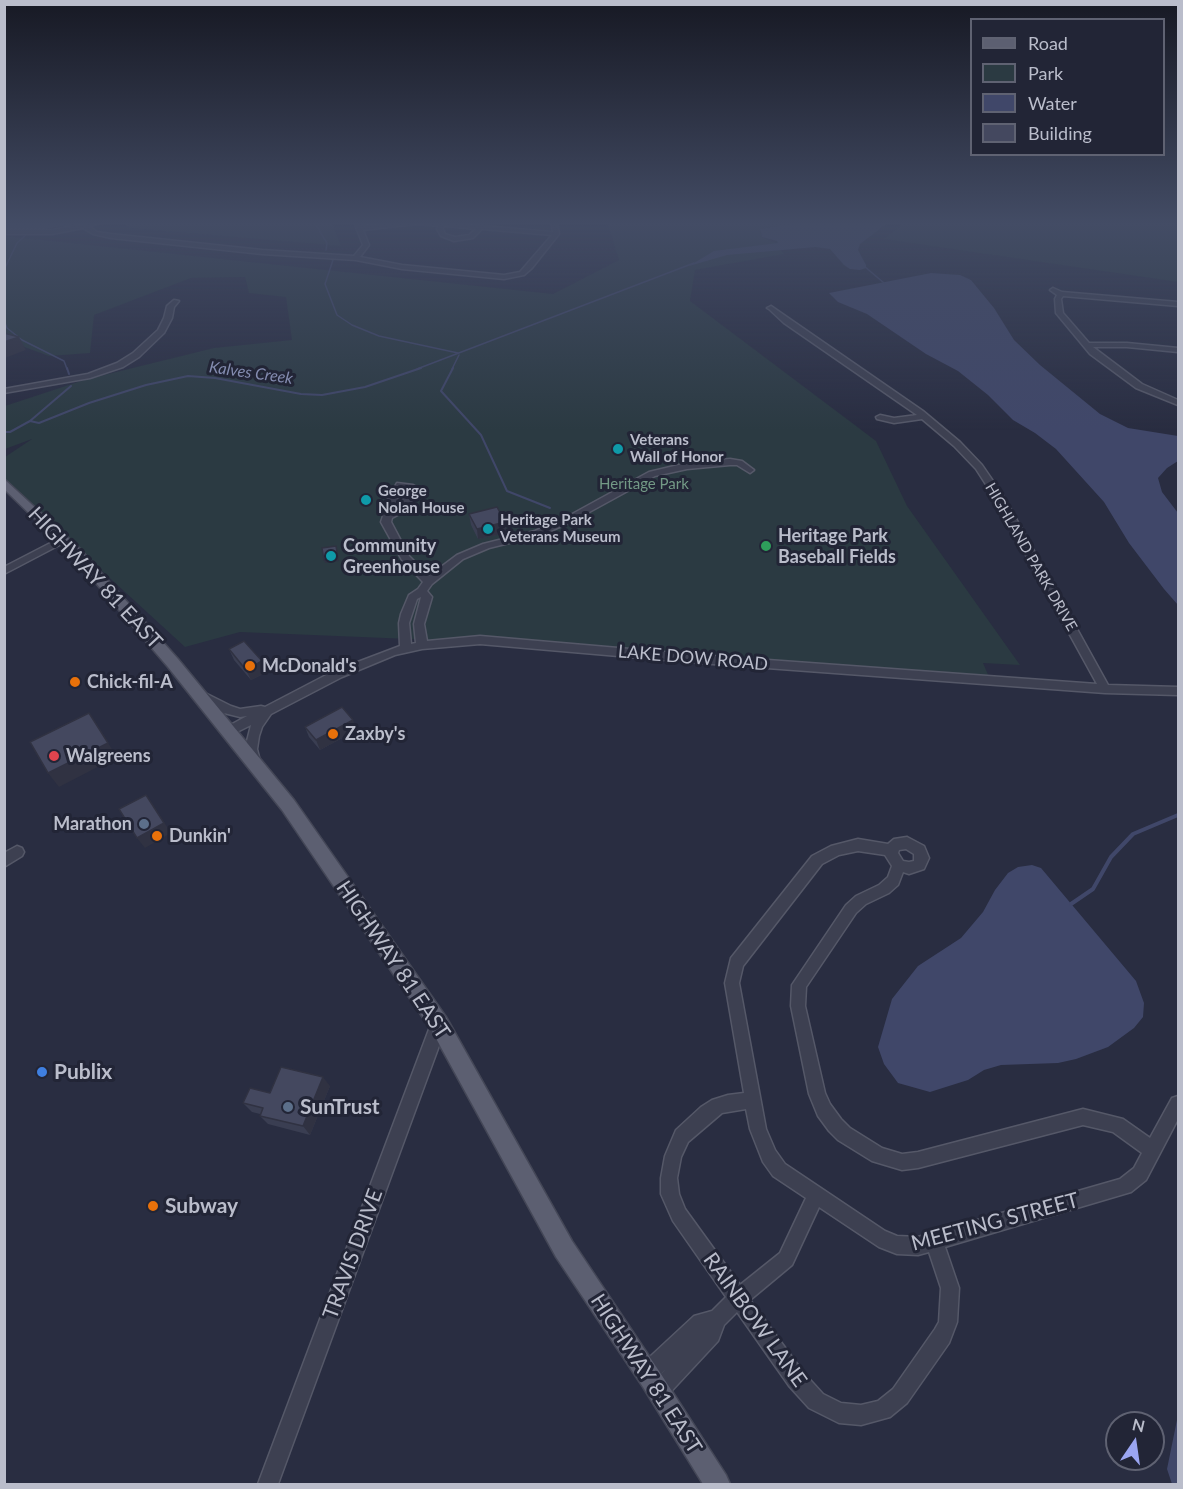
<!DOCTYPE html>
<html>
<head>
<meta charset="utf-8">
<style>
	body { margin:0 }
	#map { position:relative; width:1183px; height:1489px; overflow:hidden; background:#292d41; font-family:Lato,sans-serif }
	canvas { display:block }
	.frame { position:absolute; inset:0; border:6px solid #babdcb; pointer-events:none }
	.legend { position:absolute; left:970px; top:18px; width:195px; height:138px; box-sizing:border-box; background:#222536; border:2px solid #5f6272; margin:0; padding:8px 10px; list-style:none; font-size:18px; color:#babdcb }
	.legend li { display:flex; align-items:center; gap:12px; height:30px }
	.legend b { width:30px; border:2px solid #5f6272 }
	.north { position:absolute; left:1105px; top:1411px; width:60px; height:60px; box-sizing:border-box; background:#222536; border:2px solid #5f6272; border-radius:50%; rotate:13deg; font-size:16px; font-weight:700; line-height:24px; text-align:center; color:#babdcb }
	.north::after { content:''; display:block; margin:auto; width:21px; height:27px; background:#9aa5f1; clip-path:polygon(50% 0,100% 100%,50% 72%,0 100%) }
</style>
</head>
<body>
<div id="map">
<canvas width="1183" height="1489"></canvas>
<div class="frame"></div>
<ul class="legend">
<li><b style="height:8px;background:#5c5f71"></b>Road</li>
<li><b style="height:16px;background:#2b3a42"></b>Park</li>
<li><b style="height:16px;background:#404769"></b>Water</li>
<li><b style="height:16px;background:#44485f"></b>Building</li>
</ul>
<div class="north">N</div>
</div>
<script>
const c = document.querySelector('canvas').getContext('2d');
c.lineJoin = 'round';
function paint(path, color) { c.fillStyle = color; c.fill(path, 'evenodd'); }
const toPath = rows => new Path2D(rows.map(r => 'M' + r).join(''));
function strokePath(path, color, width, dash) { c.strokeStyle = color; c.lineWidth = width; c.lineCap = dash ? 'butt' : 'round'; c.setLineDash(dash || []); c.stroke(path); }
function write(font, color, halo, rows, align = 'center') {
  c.font = font + ' Lato,sans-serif'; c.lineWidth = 6; c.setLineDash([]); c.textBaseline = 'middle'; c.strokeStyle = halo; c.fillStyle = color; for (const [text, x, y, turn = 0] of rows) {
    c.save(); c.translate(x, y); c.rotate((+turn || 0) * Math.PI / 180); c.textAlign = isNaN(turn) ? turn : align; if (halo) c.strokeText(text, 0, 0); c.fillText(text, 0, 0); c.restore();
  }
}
paint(toPath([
	[124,222,332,222,341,246,129,228],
	[607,222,803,222,760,229,762,237,775,243,784,254,695,270,690,301,876,441,907,506,1020,665,983,663,992,684,579,646,240,632,185,647,5,482,5,457,32,439,5,449,5,406,84,380,214,348,292,340,286,297,249,293,245,277,191,278,94,315,90,353,49,356,5,340,5,236,553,294,619,260],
	[905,222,1178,222,1178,282,884,239]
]), '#2b3a42');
paint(toPath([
	[4,222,90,222,39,230,5,230],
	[803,222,889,222,860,244,858,250,866,265,866,268,860,270,850,269,844,265,830,249,816,247,727,255,689,266,714,251,778,243,777,241,762,237,760,229],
	[931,273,960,275,971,280,994,308,1014,340,1040,365,1100,414,1128,428,1178,436,1178,461,1167,468,1158,478,1162,492,1178,513,1178,605,1164,589,1129,543,1104,502,1056,449,1035,433,1013,420,988,395,958,371,926,354,867,314,838,302,829,293],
	[1032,865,1041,868,1136,981,1144,1003,1143,1017,1134,1028,1108,1047,1076,1059,1058,1063,1001,1065,984,1070,968,1080,930,1092,898,1083,884,1064,878,1047,892,999,918,966,961,938,983,912,995,890,1008,873,1018,867],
	[1178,1415,1178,1484,1172,1484,1167,1469]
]), '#404769');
strokePath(toPath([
	[314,222,327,243,326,250],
	[326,257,333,260,325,284,337,315,352,325,379,336,458,353],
	[864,266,884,283],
	[4,270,17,243,26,235],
	[4,320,7,328,22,340,64,361,67,369],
	[417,369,694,263],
	[452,369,459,355]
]), '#404769', 1.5);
strokePath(toPath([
	[67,368,69,374],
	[453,368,441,391,481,435,507,491,550,508],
	[30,421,39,423,89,403,146,385,188,376,215,378,301,394,322,395,365,387,421,368],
	[4,432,10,432,30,421,71,386]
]), '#404769', 2);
strokePath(toPath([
	[1071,904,1093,889,1111,857,1133,834,1178,815]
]), '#404769', 4);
const minor = toPath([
	[94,222,105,222,89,226,97,232,111,234,262,250,354,256,363,245,354,222,360,222,362,226,402,222,437,222,553,232,551,222,557,222,559,234,532,268,524,275,504,279,402,269,356,260,262,254,111,238,93,234,83,228,52,234,4,234,4,230,52,230,94,222],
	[418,224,438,226,437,229,441,236,454,241,473,238,482,229,552,235,520,272,504,275,402,265,360,257,369,245,363,230,418,224],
	[444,226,476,229,469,235,455,237,445,234,443,229,444,226],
	[1053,288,1062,292,1178,302,1178,306,1063,296,1061,299,1063,313,1089,343,1127,343,1178,348,1178,352,1127,347,1093,347,1142,384,1178,400,1178,405,1136,388,1090,354,1056,313,1055,299,1057,295,1050,290,1053,288],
	[174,300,179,301,174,307,172,318,164,333,139,357,123,367,90,378,4,393,4,389,88,374,117,363,133,353,158,330,164,318,167,306,174,300],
	[771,306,923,411,960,442,982,465,1004,497,1108,685,1178,687,1178,695,1105,693,699,663,480,644,422,649,395,655,342,677,271,714,262,727,259,736,257,749,261,765,259,768,251,768,245,749,251,725,231,735,223,735,221,732,223,729,247,716,240,717,224,713,197,699,195,696,197,693,205,693,231,706,240,709,261,706,265,707,334,671,400,646,399,623,401,614,409,595,418,589,423,582,402,560,381,522,383,516,381,511,397,483,413,485,418,488,407,510,392,518,391,522,409,556,429,576,457,555,483,544,535,531,565,518,649,472,687,463,730,459,742,461,754,470,750,473,737,465,730,465,687,469,655,476,571,522,541,535,489,548,463,559,432,584,427,591,432,597,424,624,427,641,480,636,699,655,1097,684,994,497,976,469,954,446,922,419,894,423,877,419,876,417,880,415,894,418,917,415,784,323,769,309,767,308,771,306],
	[403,488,408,490,400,506,391,511,403,488],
	[421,597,414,624,416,643,411,644,409,623,417,599,421,597],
	[64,536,67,537,67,541,4,574,4,567,64,536],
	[907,837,924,846,929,858,924,869,909,874,903,872,898,885,889,893,866,904,856,913,806,987,805,1006,825,1093,830,1104,841,1119,850,1128,882,1148,902,1154,918,1152,1083,1109,1123,1119,1150,1138,1172,1098,1178,1096,1178,1119,1146,1180,1131,1192,945,1247,959,1288,957,1322,949,1343,907,1403,890,1417,861,1425,839,1423,809,1408,789,1386,737,1312,724,1325,718,1341,665,1398,658,1401,651,1398,648,1391,651,1384,666,1369,654,1380,647,1383,640,1380,637,1373,640,1366,694,1316,712,1311,726,1297,673,1221,661,1194,661,1178,665,1156,676,1130,701,1107,712,1100,728,1095,744,1093,725,983,731,958,812,856,831,846,858,839,888,844,894,839,907,837],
	[906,849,914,854,914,861,909,862,903,861,898,853,899,850,906,849],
	[858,851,885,855,892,866,888,877,879,885,856,896,846,905,792,985,791,1006,809,1094,818,1116,829,1131,838,1140,872,1161,902,1170,918,1168,1083,1125,1113,1132,1142,1153,1134,1168,1120,1179,918,1237,897,1236,885,1231,785,1164,775,1150,766,1129,739,983,743,966,822,864,839,855,858,851],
	[746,1109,750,1129,763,1162,773,1176,806,1198,780,1253,740,1285,685,1209,679,1194,677,1178,681,1157,688,1142,722,1113,746,1109],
	[819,1207,879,1247,897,1254,918,1255,929,1252,941,1288,939,1322,935,1329,893,1389,878,1401,861,1405,841,1403,823,1394,803,1372,750,1300,792,1265,819,1207],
	[17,846,22,848,24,852,22,856,4,867,4,853,17,846],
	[439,1017,444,1019,447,1024,278,1484,258,1484,431,1024,434,1019,439,1017]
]);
const major = toPath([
	[4,479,79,548,178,659,294,800,446,1017,572,1241,659,1371,726,1475,730,1484,703,1484,643,1387,556,1257,432,1031,282,810,168,667,71,554,4,489,4,479]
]);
strokePath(minor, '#555868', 3);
strokePath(major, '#444757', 3);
paint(minor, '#3d4051');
paint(major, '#5c5f71');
paint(toPath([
	[469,514,505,522,506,533,478,539,471,525],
	[229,649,267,672,251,680,234,660],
	[305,727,357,730,320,750,309,737],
	[330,1086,310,1135,268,1124,260,1116,260,1114,252,1112,243,1103,270,1093]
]), '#3a3e52');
paint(toPath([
	[19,337,26,350,5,358,4,342],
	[505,522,506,533,478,539,477,529],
	[337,549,339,561,325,563,324,560],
	[262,661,267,672,251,680,246,670],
	[89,713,117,757,59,787,48,773],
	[353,720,357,730,320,750,316,740],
	[153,805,171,833,145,848,137,838],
	[323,1077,330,1086,310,1135,303,1126]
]), '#303242');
const building = toPath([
	[4,333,19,337,4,342,4,333],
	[497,507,505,522,477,529,469,514,497,507],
	[336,546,338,557,324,560,322,548,336,546],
	[244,641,262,661,246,670,229,649,244,641],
	[342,707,353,720,316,740,305,727,342,707],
	[89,713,108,743,48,773,30,742,89,713],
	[146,795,164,823,137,838,119,809,146,795],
	[281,1067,323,1077,303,1126,260,1116,263,1108,243,1103,250,1088,270,1093,281,1067]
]);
paint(building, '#44485f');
strokePath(building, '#303242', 1.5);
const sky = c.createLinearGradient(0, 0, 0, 430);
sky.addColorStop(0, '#171924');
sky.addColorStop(0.52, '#434c65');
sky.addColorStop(1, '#434c6500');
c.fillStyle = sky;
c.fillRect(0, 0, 1183, 430);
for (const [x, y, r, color] of [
	[618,449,6,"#0f9aa8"],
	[366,500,6,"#0f9aa8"],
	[488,529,6,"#0f9aa8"],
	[766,546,6,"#2e9e5b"],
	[331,556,6,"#0f9aa8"],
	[250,666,6,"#e8710a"],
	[75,682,6,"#e8710a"],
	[333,734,6,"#e8710a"],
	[54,756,6,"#e0444e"],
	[144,824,6,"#5c6f8a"],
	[157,836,6,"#e8710a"],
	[42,1072,6,"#3f7fe0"],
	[288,1107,6,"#5c6f8a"],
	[153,1206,6,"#e8710a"]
]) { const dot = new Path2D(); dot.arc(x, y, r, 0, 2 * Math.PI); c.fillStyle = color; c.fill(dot); strokePath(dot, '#222536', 2); }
write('bold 15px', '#babdcb', '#222536', [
	["Veterans",630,440],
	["Wall of Honor",630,457],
	["George",378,491],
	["Nolan House",378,508],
	["Heritage Park",500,520],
	["Veterans Museum",500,537]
], 'left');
write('15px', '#739a86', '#222536', [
	["Heritage Park",644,484]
]);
write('15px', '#babdcb', '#222536', [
	["HIGHLAND PARK DRIVE",1031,557,60]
]);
write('italic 16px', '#848cb0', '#222536', [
	["Kalves Creek",251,373,8]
]);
write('bold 18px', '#babdcb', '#222536', [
	["Heritage Park",778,536],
	["Baseball Fields",778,557],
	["Community",343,546],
	["Greenhouse",343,567],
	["McDonald's",262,666],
	["Chick-fil-A",87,682],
	["Zaxby's",345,734],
	["Walgreens",66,756],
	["Marathon",132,824,"right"],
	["Dunkin'",169,836]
], 'left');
write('18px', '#babdcb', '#222536', [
	["LAKE DOW ROAD",693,658,5]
]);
write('21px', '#babdcb', '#222536', [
	["HIGHWAY 81 EAST",95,578,47],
	["HIGHWAY 81 EAST",393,960,56],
	["MEETING STREET",995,1222,-15],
	["TRAVIS DRIVE",353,1254,-70],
	["RAINBOW LANE",755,1320,54],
	["HIGHWAY 81 EAST",646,1374,57]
]);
write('bold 21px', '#babdcb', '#222536', [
	["Publix",54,1072],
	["SunTrust",300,1107],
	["Subway",165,1206]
], 'left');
</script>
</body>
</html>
